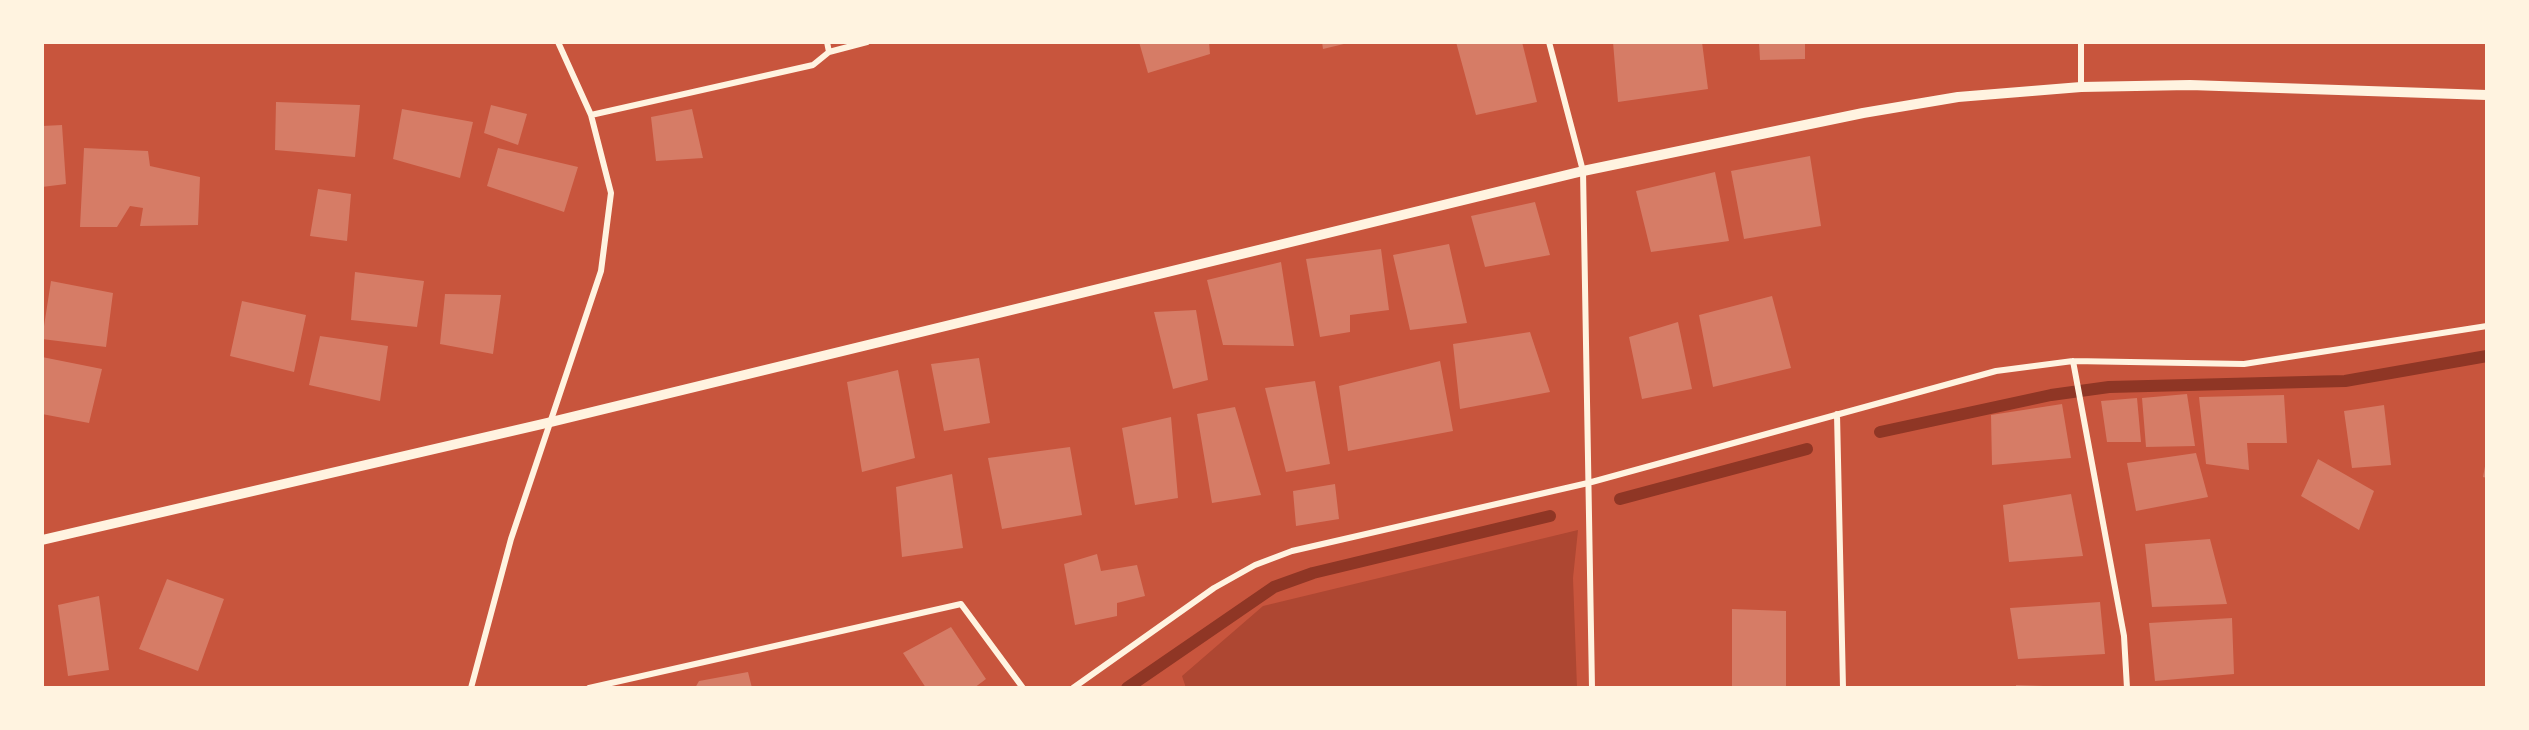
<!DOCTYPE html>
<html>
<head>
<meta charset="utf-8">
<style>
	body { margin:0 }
	#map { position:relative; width:2529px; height:730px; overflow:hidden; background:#c8553d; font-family:Spectral,serif }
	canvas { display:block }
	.frame { position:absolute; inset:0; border:44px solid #fff3e0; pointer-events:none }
</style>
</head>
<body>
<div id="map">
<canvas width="2529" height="730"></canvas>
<div class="frame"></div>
</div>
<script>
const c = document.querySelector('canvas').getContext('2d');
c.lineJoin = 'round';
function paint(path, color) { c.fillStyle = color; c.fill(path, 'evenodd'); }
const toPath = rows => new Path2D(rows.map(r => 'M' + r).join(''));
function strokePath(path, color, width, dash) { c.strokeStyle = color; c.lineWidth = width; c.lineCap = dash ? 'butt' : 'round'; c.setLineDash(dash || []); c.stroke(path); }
paint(toPath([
	[1578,530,1573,578,1577,688,1186,688,1182,676,1263,606]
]), '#ae4732');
strokePath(toPath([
	[1880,432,2051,395,2109,387,2345,381,2487,356],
	[1620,499,1807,449],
	[1127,688,1274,587,1313,573,1550,516]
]), '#8f3625', 12);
paint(toPath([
	[1139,42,1209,42,1210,54,1148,73],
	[1322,42,1348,42,1348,43,1323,49],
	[1456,42,1522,42,1537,102,1476,115],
	[1613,42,1702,42,1708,89,1618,102],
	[1759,42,1805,42,1805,59,1760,60],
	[276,102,360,105,355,157,275,150],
	[491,105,527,114,518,145,484,133],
	[402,109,473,122,460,178,393,159],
	[692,109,703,158,656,161,651,117],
	[62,125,66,184,42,187,42,126],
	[84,148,148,151,150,166,200,177,198,225,140,226,143,208,130,206,117,227,80,227],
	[498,148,578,167,564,212,487,186],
	[1810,156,1821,226,1744,239,1731,171],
	[1715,172,1729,241,1651,252,1636,191],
	[318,189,351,194,347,241,310,236],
	[1535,202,1550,255,1485,267,1471,216],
	[1449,244,1467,323,1410,330,1393,255],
	[1381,249,1389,310,1350,315,1350,332,1320,337,1306,259],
	[1281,262,1294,346,1223,345,1207,280],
	[355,272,424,281,417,327,351,320],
	[51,281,113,293,106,347,42,339],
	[445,294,501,295,493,354,440,344],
	[1772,296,1791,368,1713,387,1699,315],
	[242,301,306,315,294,372,230,356],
	[1196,310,1208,380,1173,389,1154,312],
	[1678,322,1692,389,1642,399,1629,337],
	[1530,332,1550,392,1460,409,1453,344],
	[320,336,388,346,380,401,309,385],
	[42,357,102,369,89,423,42,414],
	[979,358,990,423,944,431,931,364],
	[1440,361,1453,431,1348,451,1339,386],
	[898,370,915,458,862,472,847,382],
	[1315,381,1330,464,1286,472,1265,388],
	[2187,394,2195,446,2146,447,2142,398],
	[2284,395,2287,443,2247,443,2249,470,2206,464,2199,397],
	[2137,398,2141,442,2107,442,2101,401],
	[2062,404,2071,458,1992,465,1991,415],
	[2384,405,2391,465,2352,468,2344,411],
	[1235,407,1261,495,1212,503,1197,414],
	[1171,417,1178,498,1135,505,1122,428],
	[1070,447,1082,515,1002,529,988,458],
	[2196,453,2208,497,2136,511,2127,463],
	[2318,459,2374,491,2359,530,2301,496],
	[2486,461,2487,461,2487,478,2483,477],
	[952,474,963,548,902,557,896,487],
	[1335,484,1339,519,1296,526,1293,491],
	[2071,494,2083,556,2009,562,2003,505],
	[2210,539,2227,604,2152,607,2145,544],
	[1097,554,1101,571,1137,565,1145,596,1117,603,1117,616,1075,625,1064,564],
	[167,579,224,599,198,671,139,649],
	[99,596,109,670,68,676,58,605],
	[2100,602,2105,654,2018,659,2010,608],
	[1732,609,1786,611,1786,688,1732,688],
	[2232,618,2234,674,2155,681,2149,623],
	[951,627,986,679,974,688,926,688,903,653],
	[748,672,752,688,695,688,699,681],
	[2016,685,2044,686,2044,688,2016,688]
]), '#d67c66');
strokePath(toPath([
	[827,42,829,52],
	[1549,42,1583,171,1592,688],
	[2081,42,2081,87],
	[591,115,813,65,829,52,867,42],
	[2073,361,2124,636,2127,688],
	[1837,414,1843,688],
	[471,688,511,539,601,271,611,193,591,115,558,42],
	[589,688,961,604,1023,688],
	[1073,688,1214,588,1255,565,1292,551,1588,483,1996,371,2073,361,2244,364,2487,326]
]), '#fff3e0', 6);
strokePath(toPath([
	[42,540,551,422,1583,171,1863,113,1958,97,2081,87,2190,85,2487,95]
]), '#fff3e0', 10);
</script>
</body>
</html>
